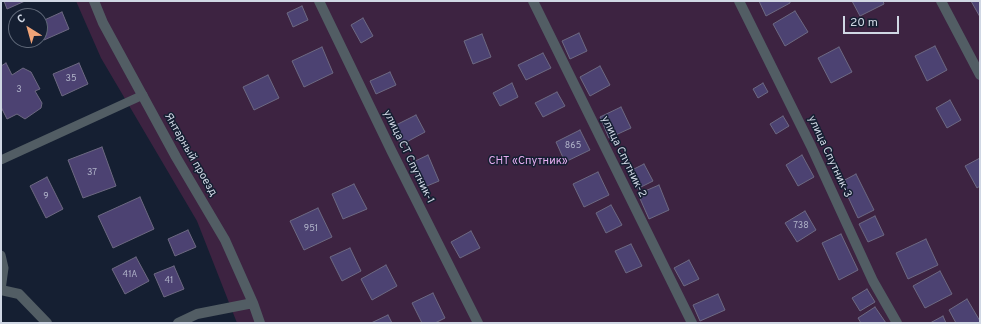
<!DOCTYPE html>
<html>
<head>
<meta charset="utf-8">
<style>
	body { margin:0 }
	#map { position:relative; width:981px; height:324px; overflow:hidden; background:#151f32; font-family:Overpass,sans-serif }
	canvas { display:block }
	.frame { position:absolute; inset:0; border:2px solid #d0d7e4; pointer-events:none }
	.north { position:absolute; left:8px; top:8px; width:40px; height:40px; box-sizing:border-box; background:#151f32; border:1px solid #606979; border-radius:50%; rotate:323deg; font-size:11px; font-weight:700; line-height:16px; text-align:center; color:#d0d7e4 }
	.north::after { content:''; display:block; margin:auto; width:14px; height:18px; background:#efa377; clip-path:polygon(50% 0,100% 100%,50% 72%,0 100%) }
	.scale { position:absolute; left:843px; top:16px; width:56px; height:18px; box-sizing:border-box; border:2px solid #d0d7e4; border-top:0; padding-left:5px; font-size:12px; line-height:14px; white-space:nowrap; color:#d0d7e4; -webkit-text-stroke:3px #151f32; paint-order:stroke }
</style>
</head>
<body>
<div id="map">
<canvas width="981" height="324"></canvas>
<div class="frame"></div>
<div class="north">С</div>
<div class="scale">20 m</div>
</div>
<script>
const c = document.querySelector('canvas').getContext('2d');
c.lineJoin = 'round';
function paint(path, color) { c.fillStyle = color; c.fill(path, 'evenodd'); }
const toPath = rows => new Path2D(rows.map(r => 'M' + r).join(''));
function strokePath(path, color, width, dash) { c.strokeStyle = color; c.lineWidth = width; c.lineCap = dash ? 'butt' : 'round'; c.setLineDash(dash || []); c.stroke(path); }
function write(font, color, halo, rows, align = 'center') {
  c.font = font + ' Overpass,sans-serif'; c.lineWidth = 3; c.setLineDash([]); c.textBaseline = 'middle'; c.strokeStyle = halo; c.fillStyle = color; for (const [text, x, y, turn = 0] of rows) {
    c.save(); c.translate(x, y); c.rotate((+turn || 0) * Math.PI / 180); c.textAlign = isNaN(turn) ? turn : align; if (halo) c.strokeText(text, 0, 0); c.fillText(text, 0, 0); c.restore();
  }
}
paint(toPath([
	[76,1,980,1,980,323,237,323,197,221,101,58]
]), '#3d2341');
const building = toPath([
	[4,1,25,1,7,9,4,1],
	[759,1,790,1,790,3,766,16,759,1],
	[852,1,883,1,884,4,860,16,852,1],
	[971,1,980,1,980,17,971,1],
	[302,6,308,20,293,27,287,13,302,6],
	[795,11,808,32,785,46,773,24,795,11],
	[62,12,69,29,44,40,40,30,40,22,62,12],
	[363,18,373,36,361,43,351,25,363,18],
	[579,33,587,51,570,59,562,41,579,33],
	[482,34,491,57,473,64,464,41,482,34],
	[935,46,947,70,927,81,915,56,935,46],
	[322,47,333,73,304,87,292,61,322,47],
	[839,47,852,72,831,83,818,58,839,47],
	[543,53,551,68,526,80,518,65,543,53],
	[6,63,12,75,23,68,31,72,40,89,35,91,42,103,41,108,25,119,17,114,7,119,1,107,1,66,6,63],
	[79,63,88,84,62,96,53,74,79,63],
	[600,66,610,85,590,96,580,77,600,66],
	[390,72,396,85,376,94,370,81,390,72],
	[268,75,279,98,254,110,243,87,268,75],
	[512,83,518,97,500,106,493,93,512,83],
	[763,83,768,92,758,98,753,89,763,83],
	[557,92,565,106,543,117,535,103,557,92],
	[950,100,961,120,947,128,936,108,950,100],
	[621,107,631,128,609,138,600,117,621,107],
	[416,115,425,132,401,145,392,127,416,115],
	[783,116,789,126,776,134,770,124,783,116],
	[580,130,590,150,565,162,556,142,580,130],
	[102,147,116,186,83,198,68,160,102,147],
	[428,155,439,181,422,188,411,163,428,155],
	[802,155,814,177,798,186,786,165,802,155],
	[980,158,980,186,977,188,965,166,980,158],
	[644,164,653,181,637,189,628,172,644,164],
	[598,172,609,195,584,207,573,184,598,172],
	[856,174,874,210,858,218,841,182,856,174],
	[47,177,63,209,46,218,30,186,47,177],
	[354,184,367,209,343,219,332,194,354,184],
	[659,185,669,210,649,219,638,194,659,185],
	[140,197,154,229,113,248,98,216,140,197],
	[611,205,622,225,606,233,596,213,611,205],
	[318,208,332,237,304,250,290,221,318,208],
	[805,211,816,230,797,242,785,223,805,211],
	[875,216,884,235,868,242,859,224,875,216],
	[188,230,196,247,175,256,168,239,188,230],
	[471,231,480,248,460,258,451,242,471,231],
	[841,234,858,270,839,280,822,243,841,234],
	[926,239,938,265,908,279,896,253,926,239],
	[631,244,642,266,626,273,615,251,631,244],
	[350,248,361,271,342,281,330,257,350,248],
	[136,257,149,281,125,294,112,269,136,257],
	[689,260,699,279,684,286,674,268,689,260],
	[386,265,397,286,372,300,361,279,386,265],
	[174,266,184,289,164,297,154,274,174,266],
	[940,271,952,294,925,308,913,286,940,271],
	[867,289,875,302,860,311,852,298,867,289],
	[433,293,445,318,435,323,422,323,412,303,433,293],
	[718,294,725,310,700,321,693,305,718,294],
	[967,299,980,321,980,323,956,323,949,310,967,299],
	[875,307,886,323,861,323,858,318,875,307],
	[388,315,392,323,371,323,388,315],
	[943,316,946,323,930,323,943,316]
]);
paint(building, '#4c4272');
strokePath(building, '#6d6982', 1);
strokePath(toPath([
	[1,160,143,95],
	[1,255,4,268,1,290]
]), '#525d64', 9);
strokePath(toPath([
	[94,1,103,23,176,157,225,240,253,303,260,323],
	[319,1,392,152,478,323],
	[533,1,692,323],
	[739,1,811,146,873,281,897,323],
	[941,1,980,75],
	[1,290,19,294,47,323],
	[178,323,197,314,253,303]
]), '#525d64', 10);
write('9px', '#afb2c8', null, [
	["35",71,79],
	["3",19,90],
	["865",573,146],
	["37",92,173],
	["9",46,197],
	["738",801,226],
	["951",311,229],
	["41А",130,275],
	["41",169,281]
]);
write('11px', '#d0d7e4', '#151f32', [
	["Янтарный проезд",190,155,60],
	["улица СТ Спутник-1",408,157,64],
	["улица Спутник-2",623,157,64],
	["улица Спутник-3",829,157,65]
]);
write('11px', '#e7aef1', '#151f32', [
	["СНТ «Спутник»",528,162]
]);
</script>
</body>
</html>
